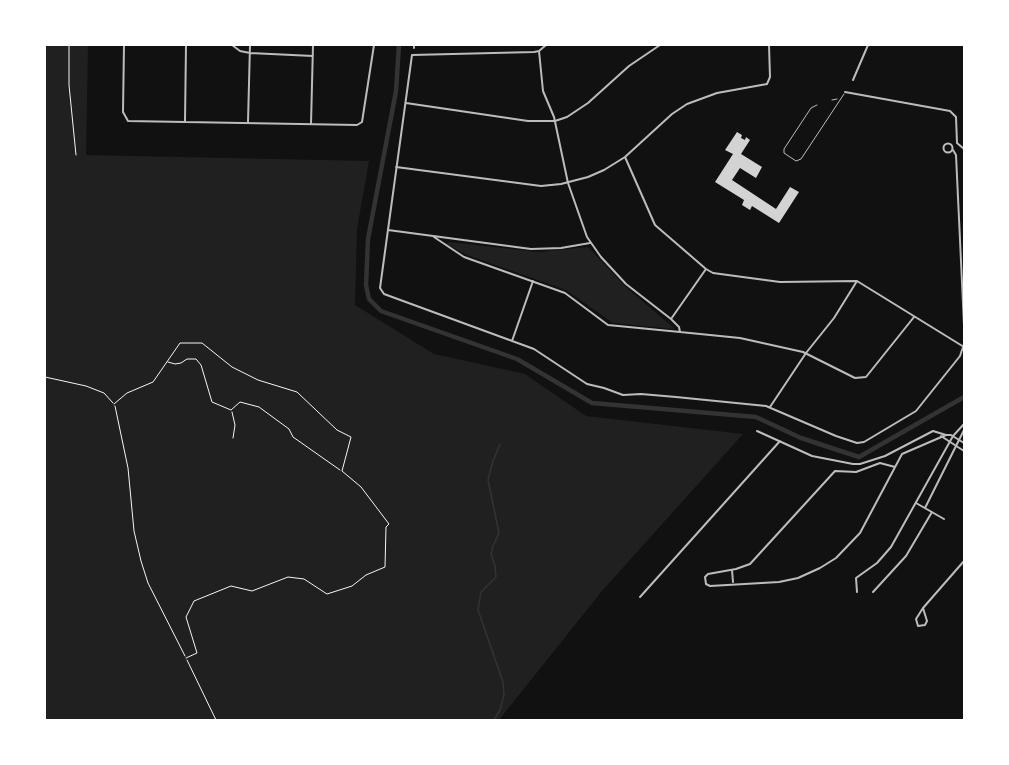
<!DOCTYPE html>
<html>
<head>
<meta charset="utf-8">
<style>
	body { margin:0 }
	#map { position:relative; width:1009px; height:765px; overflow:hidden; background:#111; font-family:"DejaVu Sans",sans-serif }
	canvas { display:block }
	.frame { position:absolute; inset:0; border:46px solid #fff; pointer-events:none }
</style>
</head>
<body>
<div id="map">
<canvas width="1009" height="765"></canvas>
<div class="frame"></div>
</div>
<script>
const c = document.querySelector('canvas').getContext('2d');
c.lineJoin = 'round';
function paint(path, color) { c.fillStyle = color; c.fill(path, 'evenodd'); }
const toPath = rows => new Path2D(rows.map(r => 'M' + r).join(''));
function strokePath(path, color, width, dash) { c.strokeStyle = color; c.lineWidth = width; c.lineCap = dash ? 'butt' : 'round'; c.setLineDash(dash || []); c.stroke(path); }
paint(toPath([
	[45,45,88,45,86,155,369,161,357,229,355,305,434,354,525,374,586,416,743,434,602,591,499,720,45,720],
	[449,242,538,252,588,247,626,287,675,329,613,323,566,290,467,255,446,244]
]), '#202020');
strokePath(toPath([
	[494,720,500,710,504,695,503,682,478,610,481,592,496,577,495,566,491,554,493,546,499,533,488,480,493,461,500,444]
]), '#333', 1.5);
strokePath(toPath([
	[399,45,396,91,368,239,366,285,369,299,381,311,517,359,592,403,756,417,801,438,859,457,964,397]
]), '#333', 4.5);
paint(toPath([
	[737,132,742,135,741,138,745,140,746,137,750,140,741,154,762,167,756,178,740,168,732,180,776,209,790,187,799,192,779,223,752,206,750,210,742,205,744,200,715,182,733,154,725,150]
]), '#d3d3d3');
strokePath(toPath([
	[69,45,69,85,76,155],
	[168,362,175,364,181,363,187,359,196,359,201,365,212,402,231,410,240,402,259,407,289,429,293,437,340,470],
	[45,377,86,386,104,393,113,403],
	[114,404,127,393,153,382,180,343,202,343,232,367,258,380,297,392,337,430,351,437,342,471,361,487,389,524,386,527,385,567,366,575,352,586,327,594,304,579,288,577,252,591,231,586,194,601,186,617,197,653,186,658],
	[115,406,128,468,134,531,141,561,148,583,185,656],
	[232,412,235,425,233,438],
	[187,660,216,720]
]), '#f5f5f5', 1);
strokePath(toPath([
	[832,100,837,99],
	[817,105,811,108,784,149,784,153,796,161,801,159,844,94]
]), '#bcbcbc', 1);
strokePath(toPath([
	[124,45,123,112,128,121,357,125,362,122,374,45],
	[232,45,240,51,250,53,313,56],
	[414,45,414,48],
	[546,45,539,51,534,52,412,55,380,288,384,294,534,349,587,384,604,388,623,395,641,394,676,397,766,406,836,436,857,443,864,442,916,411,960,356,964,344],
	[769,45,770,77,767,84,717,93,687,104,672,114,625,157,655,225,706,269,713,273,780,282,857,281,964,347],
	[539,51,543,91,554,117,568,183,587,237,601,257,626,284,671,319],
	[853,80,868,45],
	[845,92,950,111,956,117,957,143,964,149],
	[406,103,528,121,555,121,567,117,588,103,629,66,660,45],
	[185,121,186,45],
	[248,122,250,45],
	[311,124,313,45],
	'943.5 148a4.5 4.5 0 1 1 9 0a4.5 4.5 0 1 1-9 0Z',
	[953,150,956,155,964,325],
	[396,167,541,186,561,184,588,177,604,170,625,157],
	[388,230,531,249,561,248,590,243],
	[434,237,464,257,565,293,608,325,680,332],
	[706,269,671,319,679,327,680,332,740,338,803,352,855,378,866,377,914,317],
	[512,341,533,281],
	[770,407,806,353,834,318,857,281],
	[757,431,812,456,853,464,860,464,885,456,933,431,946,435],
	[941,436,964,451],
	[895,467,880,463,856,472,835,471,750,564,736,569,708,574,705,577,706,584,710,586,779,582,798,578,820,568,836,558,860,533,902,454,946,435,951,435,964,443],
	[916,503,944,519],
	[925,508,964,430],
	[732,570,733,582],
	[857,592,856,578,877,563,891,547,953,436,964,424],
	[873,592,906,556,932,512],
	[640,597,780,441],
	[923,608,927,621,925,625,918,626,916,619,923,608,964,561]
]), '#bcbcbc', 2);
</script>
</body>
</html>
